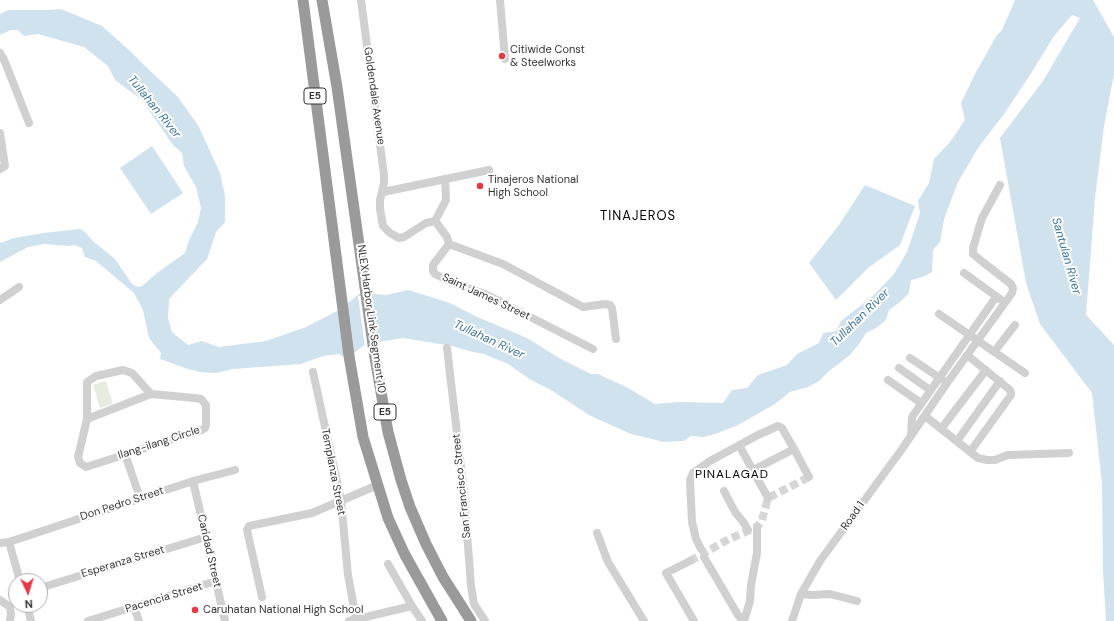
<!DOCTYPE html>
<html>
<head>
<meta charset="utf-8">
<style>
	body { margin:0 }
	#map { position:relative; width:1114px; height:621px; overflow:hidden; background:#fff; font-family:"DM Sans",sans-serif }
	canvas { display:block }
	.north { position:absolute; left:8px; top:573px; width:40px; height:40px; box-sizing:border-box; background:#fff; border:1px solid #adadad; border-radius:50%; rotate:176deg; font-size:11px; font-weight:700; line-height:16px; text-align:center; color:#333 }
	.north::after { content:''; display:block; margin:auto; width:14px; height:18px; background:#e63946; clip-path:polygon(50% 0,100% 100%,50% 72%,0 100%) }
</style>
</head>
<body>
<div id="map">
<canvas width="1114" height="621"></canvas>
<div class="north">N</div>
</div>
<script>
const c = document.querySelector('canvas').getContext('2d');
c.lineJoin = 'round';
function paint(path, color) { c.fillStyle = color; c.fill(path, 'evenodd'); }
const toPath = rows => new Path2D(rows.map(r => 'M' + r).join(''));
function strokePath(path, color, width, dash) { c.strokeStyle = color; c.lineWidth = width; c.lineCap = dash ? 'butt' : 'round'; c.setLineDash(dash || []); c.stroke(path); }
function write(font, color, halo, rows, align = 'center') {
  c.font = font + ' "DM Sans",sans-serif'; c.lineWidth = 4; c.setLineDash([]); c.textBaseline = 'middle'; c.strokeStyle = halo; c.fillStyle = color; for (const [text, x, y, turn = 0] of rows) {
    c.save(); c.translate(x, y); c.rotate((+turn || 0) * Math.PI / 180); c.textAlign = isNaN(turn) ? turn : align; if (halo) c.strokeText(text, 0, 0); c.fillText(text, 0, 0); c.restore();
  }
}
paint(toPath([
	[106,381,113,404,100,408,93,385]
]), '#e6ecdf');
paint(toPath([
	[1015,0,1093,0,1114,37,1114,74,1104,126,1095,198,1086,315,1114,345,1114,621,1106,621,1103,570,1102,483,1092,393,1040,324,1026,283,1000,138,1043,81,1080,18,1072,15,1054,36,1030,75,1004,114,978,148,958,182,944,219,940,242,933,250,932,272,923,277,911,280,909,293,900,302,889,310,886,320,876,328,866,333,859,344,850,355,829,371,819,381,808,387,790,392,775,404,738,425,715,434,703,437,691,436,684,441,664,442,631,434,589,415,551,390,531,380,508,364,484,354,469,351,452,346,403,338,366,344,350,356,342,356,339,354,323,356,301,364,233,369,216,373,200,372,188,369,160,359,161,353,149,338,143,310,134,293,96,261,85,257,82,248,74,245,69,246,44,244,28,247,0,262,0,243,3,242,14,238,43,233,80,229,85,232,93,241,115,259,132,284,138,287,142,286,157,273,185,253,189,240,198,222,201,208,196,187,184,166,182,153,173,145,142,100,115,80,108,66,84,47,38,34,24,36,18,30,11,30,0,35,0,14,9,10,48,10,61,9,102,26,129,50,145,66,177,96,198,125,220,173,225,196,225,222,216,232,207,259,169,299,168,318,172,332,188,345,202,341,219,347,266,341,306,327,341,309,359,294,364,293,386,295,408,290,450,303,475,316,527,338,559,358,591,374,598,374,628,388,655,404,678,402,723,403,732,390,747,388,758,375,787,365,797,354,819,343,823,333,836,331,841,321,874,295,894,274,907,252,920,213,918,201,929,183,934,159,950,142,965,120,961,103,976,72,997,35,1002,30],
	[152,146,183,193,151,214,120,168],
	[865,185,915,206,900,245,868,268,836,300,809,263,839,225]
]), '#cfe2ee');
paint(toPath([
	[358,296,362,296,369,346,365,347]
]), '#fff');
strokePath(toPath([
	[690,561,729,539,757,527,762,520,768,498,809,477]
]), '#d6d6d6', 8, [8, 4]);
strokePath(toPath([
	[361,0,384,175,384,183,380,200,380,209,383,226,390,233,399,238,404,237,426,223,435,221,447,237,449,244,433,265,433,271,435,274,455,284,485,294,593,349],
	[500,0,505,59],
	[0,53,5,62,29,123],
	[0,133,5,166,0,169],
	[383,192,489,170],
	[435,221,446,200,445,179],
	[449,244,503,264,583,307,605,304,610,305,612,308,616,339],
	[964,273,1000,299],
	[0,300,19,287],
	[939,314,1025,373],
	[447,348,464,493,471,586,474,604,485,621],
	[994,352,1015,325],
	[967,355,1010,390,1011,393,1011,395,970,452],
	[910,358,943,380],
	[899,368,930,390],
	[313,372,341,500,348,575,356,619],
	[888,380,921,403],
	[925,416,978,458,987,460,995,460,1008,455,1069,453],
	[87,419,151,394,195,398,201,399,206,405,206,425,205,428,202,430,86,467,80,463,78,457,87,419,87,382,96,376,123,370,132,373,151,394],
	[941,429,986,370],
	[911,435,912,417,996,297],
	[957,441,1000,381],
	[739,445,768,498],
	[125,454,140,498],
	[753,470,794,449],
	[193,481,225,621],
	[724,491,735,512,744,523,748,530],
	[597,533,608,562,644,621],
	[9,542,20,581],
	[0,543,9,542,193,481,235,470],
	[701,549,696,539,692,522,690,480,693,473,710,461,758,435,778,426,782,428,794,449,809,477],
	[704,557,738,615,743,621],
	[690,561,666,573,694,621],
	[388,564,412,606,422,621],
	[40,588,206,537],
	[801,594,813,595,830,594,857,601],
	[262,597,247,530,249,526,312,513,373,487],
	[0,600,10,607,11,614,10,621],
	[27,605,31,621],
	[134,607,139,621],
	[88,621,216,581],
	[349,621,412,606],
	[744,621,750,601,751,585,757,553,757,527],
	[792,621,801,594,820,561,902,449,947,383,1012,293,1013,288,1011,284,984,263,973,254,973,248,982,218,1000,185]
]), '#d0d0d0', 8);
strokePath(toPath([
	[303,0,349,356,363,437,388,518,405,555,442,621],
	[322,0,337,87,374,352,388,432,401,480,410,507,426,544,443,577,471,621]
]), '#9a9a9a', 11);
for (const [x, y, r, color] of [
	[502,56,4,"#e63946"],
	[480,186,4,"#e63946"],
	[195,610,4,"#e63946"]
]) { const dot = new Path2D(); dot.arc(x, y, r, 0, 2 * Math.PI); c.fillStyle = color; c.fill(dot); strokePath(dot, '#fff', 1.5); }
for (const [x, y, w] of [
	[315,96,22],
	[385,412,22]
]) { const box = new Path2D(); box.roundRect(x - w / 2, y - 8, w, 16, 3); c.fillStyle = '#fff'; c.fill(box); strokePath(box, '#333', 1); }
write('bold 10px', '#333', null, [
	["E5",315,96],
	["E5",385,412]
]);
write('11px', '#333', '#fff', [
	["Citiwide Const",510,50],
	["& Steelworks",510,63],
	["Tinajeros National",488,180],
	["High School",488,193],
	["Caruhatan National High School",203,610]
], 'left');
write('11px', '#333', '#fff', [
	["Goldendale Avenue",374,96,82],
	["Saint James Street",486,297,25],
	["NLEX Harbor Link Segment 10",371,319,82],
	["Ilang-ilang Circle",159,443,-18],
	["Templanza Street",333,472,79],
	["San Francisco Street",462,486,-96],
	["Don Pedro Street",122,504,-18],
	["Road 1",853,516,-55],
	["Caridad Street",209,551,77],
	["Esperanza Street",123,562,-17],
	["Pacencia Street",164,598,-17]
]);
write('italic 12px', '#3f7597', '#fff', [
	["Tullahan River",154,107,51],
	["Santulan River",1066,256,74],
	["Tullahan River",860,318,-44],
	["Tullahan River",489,340,25]
]);
c.letterSpacing = '1px';
write('12px', '#000', '#fff', [
	["PINALAGAD",732,475]
]);
c.letterSpacing = '0px';
c.letterSpacing = '1px';
write('13px', '#000', '#fff', [
	["TINAJEROS",638,217]
]);
c.letterSpacing = '0px';
</script>
</body>
</html>
